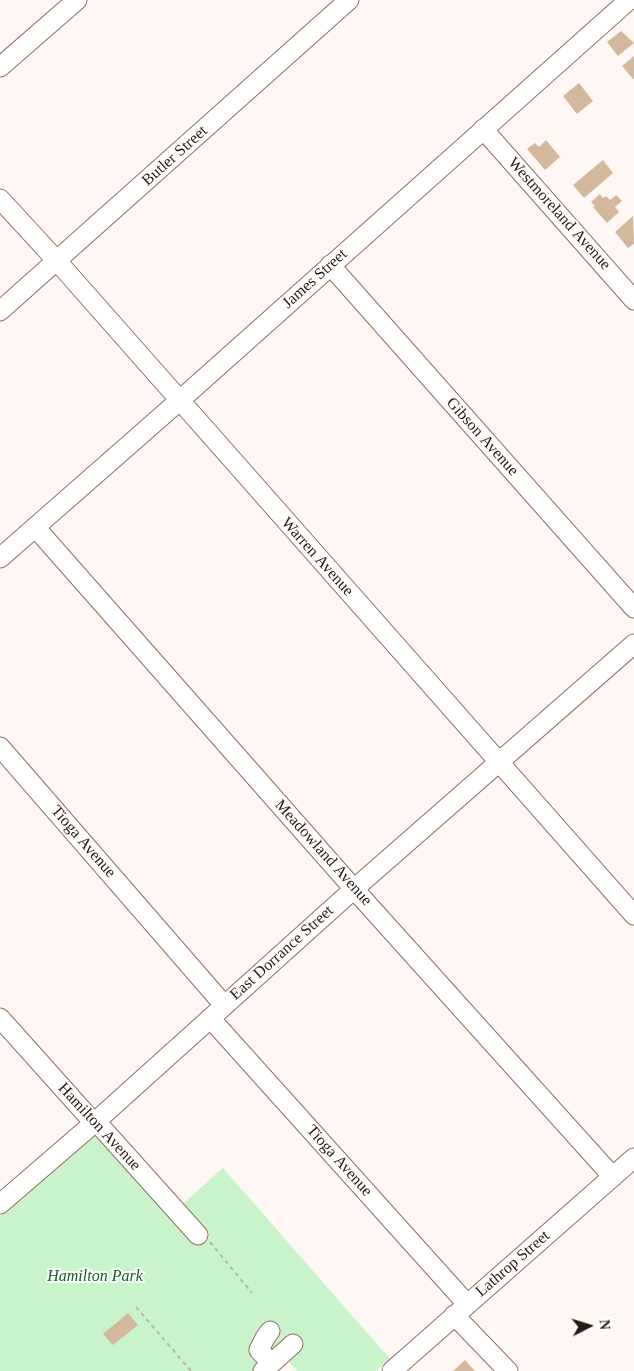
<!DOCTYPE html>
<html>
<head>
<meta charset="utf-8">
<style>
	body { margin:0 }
	#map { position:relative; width:634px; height:1371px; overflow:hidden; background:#fff7f3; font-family:Georgia,serif }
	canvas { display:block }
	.north { position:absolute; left:564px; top:1301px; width:50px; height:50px; -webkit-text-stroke:4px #fff; paint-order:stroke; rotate:85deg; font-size:14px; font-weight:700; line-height:20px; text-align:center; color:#251911 }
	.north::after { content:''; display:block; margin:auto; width:18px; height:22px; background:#251911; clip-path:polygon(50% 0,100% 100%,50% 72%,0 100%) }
</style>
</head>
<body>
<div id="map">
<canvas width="634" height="1371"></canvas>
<div class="north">N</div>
</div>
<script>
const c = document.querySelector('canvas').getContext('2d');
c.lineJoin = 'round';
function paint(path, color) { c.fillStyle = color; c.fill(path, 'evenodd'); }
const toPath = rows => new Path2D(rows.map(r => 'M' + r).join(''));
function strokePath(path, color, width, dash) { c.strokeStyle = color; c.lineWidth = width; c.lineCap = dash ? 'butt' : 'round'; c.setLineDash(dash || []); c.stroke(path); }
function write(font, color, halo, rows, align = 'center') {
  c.font = font + ' Georgia,serif'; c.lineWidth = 4; c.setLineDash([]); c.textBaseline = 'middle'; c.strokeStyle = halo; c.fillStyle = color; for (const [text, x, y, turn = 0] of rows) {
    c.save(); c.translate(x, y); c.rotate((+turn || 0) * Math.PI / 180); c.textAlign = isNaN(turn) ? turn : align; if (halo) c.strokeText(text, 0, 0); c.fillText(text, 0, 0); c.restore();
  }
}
paint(toPath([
	[94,1133,168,1217,223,1168,390,1359,376,1371,297,1371,280,1352,258,1371,0,1371,0,1216]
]), '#c9f3ca');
paint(toPath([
	[621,31,634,43,618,56,607,42],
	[634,56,634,80,622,66],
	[579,83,593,101,577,114,563,96],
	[546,140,560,157,545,170,527,149,535,143,539,147],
	[603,160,613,173,584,198,573,185],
	[600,194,603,198,606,196,610,200,616,195,622,201,615,207,619,212,607,223,593,207,595,206,591,202],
	[633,216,634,244,628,248,615,232],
	[128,1313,138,1325,113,1345,103,1334],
	[465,1360,475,1371,453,1371]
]), '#d4b89d');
const minor = toPath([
	[0,67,77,0],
	[483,129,634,300],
	[0,199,57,261,634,915],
	[330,265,634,608],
	[0,311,349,0],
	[35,527,354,889,613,1177],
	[0,558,179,401,629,0],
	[0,747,224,1005],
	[0,1018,94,1123,102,1128,198,1235],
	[210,1018,467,1304],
	[0,1204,94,1123,354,889,634,644],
	[454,1315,508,1371],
	[270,1331,265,1338,259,1350,271,1363],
	[263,1371,293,1344],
	[392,1371,634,1158]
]);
strokePath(minor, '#8f6f5d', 21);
strokePath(toPath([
	[210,1242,252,1293],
	[136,1307,191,1371]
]), '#bbb2ac', 2, [4, 4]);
strokePath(minor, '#fff', 19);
write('16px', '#251911', '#fff', [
	["Butler Street",175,156,-42],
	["Westmoreland Avenue",559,214,48],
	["James Street",315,279,-42],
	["Gibson Avenue",482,437,48],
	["Warren Avenue",317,557,48],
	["Tioga Avenue",83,842,49],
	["Meadowland Avenue",323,853,48],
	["East Dorrance Street",282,953,-42],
	["Hamilton Avenue",99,1127,47],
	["Tioga Avenue",339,1161,48],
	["Lathrop Street",513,1264,-41]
]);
write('italic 16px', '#0d641e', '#fff', [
	["Hamilton Park",95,1277]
]);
</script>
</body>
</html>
